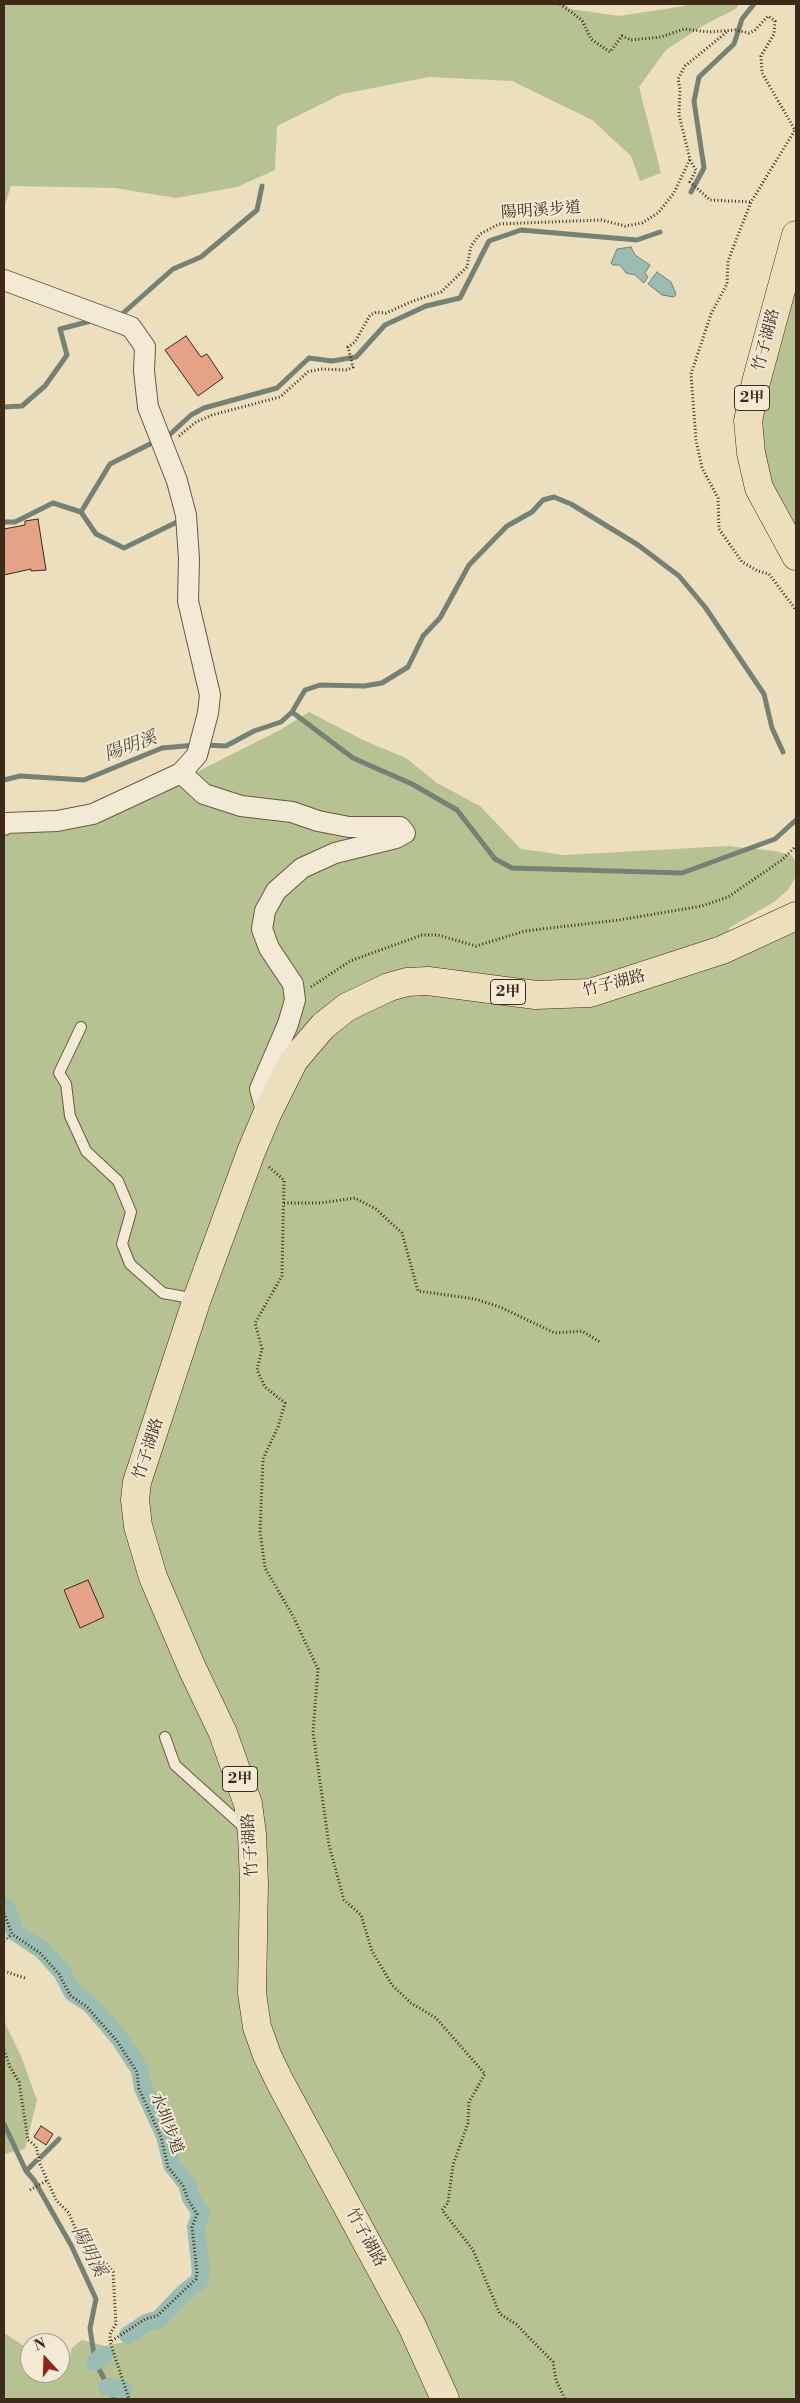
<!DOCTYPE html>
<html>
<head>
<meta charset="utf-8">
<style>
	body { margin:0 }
	#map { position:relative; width:800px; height:2403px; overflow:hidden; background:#ecdfbe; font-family:"Libre Bodoni",serif }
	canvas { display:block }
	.frame { position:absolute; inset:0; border:5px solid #3d2b17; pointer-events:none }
	.north { position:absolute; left:20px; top:2333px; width:50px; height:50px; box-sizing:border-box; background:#f3ead5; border:1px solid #aa9e89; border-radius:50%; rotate:340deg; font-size:14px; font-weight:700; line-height:20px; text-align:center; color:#3d2b17 }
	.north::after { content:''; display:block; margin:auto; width:18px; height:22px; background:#8f2418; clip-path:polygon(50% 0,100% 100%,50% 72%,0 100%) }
</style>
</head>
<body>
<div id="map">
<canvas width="800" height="2403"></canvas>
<div class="frame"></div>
<div class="north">N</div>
</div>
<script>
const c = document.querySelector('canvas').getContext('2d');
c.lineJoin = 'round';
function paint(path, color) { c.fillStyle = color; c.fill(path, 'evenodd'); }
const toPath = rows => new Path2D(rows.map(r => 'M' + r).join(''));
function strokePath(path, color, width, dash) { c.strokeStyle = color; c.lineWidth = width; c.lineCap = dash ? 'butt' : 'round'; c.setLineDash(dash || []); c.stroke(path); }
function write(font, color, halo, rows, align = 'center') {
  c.font = font + ' "Libre Bodoni","Noto Serif TC",serif'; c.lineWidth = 4; c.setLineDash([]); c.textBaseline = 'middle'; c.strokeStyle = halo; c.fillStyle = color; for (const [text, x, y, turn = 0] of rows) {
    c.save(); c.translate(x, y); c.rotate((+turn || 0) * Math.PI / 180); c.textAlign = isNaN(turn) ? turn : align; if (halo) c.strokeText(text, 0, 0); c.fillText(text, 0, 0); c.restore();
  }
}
paint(toPath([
	[4,4,564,4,571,9,619,16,684,6,688,4,739,4,736,9,704,25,666,50,639,87,661,173,640,181,631,156,592,120,512,81,429,77,342,94,277,126,275,170,237,187,176,198,115,188,11,186,4,208],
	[796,272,796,531,773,491,759,450,767,376],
	[309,712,365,741,406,758,437,783,480,806,521,849,564,855,728,846,775,851,791,855,796,862,796,876,788,890,774,902,729,928,730,936,796,928,796,2399,4,2399,4,2333,24,2346,30,2348,30,2373,60,2373,60,2363,66,2370,72,2348,82,2340,105,2346,130,2341,157,2322,187,2298,199,2277,202,2242,198,2207,119,2041,90,2007,74,1978,14,1920,4,1907,4,835,58,828,173,784,280,730],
	[4,2021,21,2056,37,2100,25,2149,4,2154]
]), '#b7c292');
const water = toPath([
	[631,247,635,255,650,265,645,273,648,277,644,283,635,275,626,273,620,265,613,265,611,263,617,249,631,247],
	[657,272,671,282,676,294,674,297,662,295,648,284,657,272]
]);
paint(water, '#99bcb3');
strokePath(water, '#748275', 1);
strokePath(toPath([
	[691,192,704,168,694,101,699,77,734,44,742,19,754,4],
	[121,315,173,269,201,257,257,210,262,186],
	[4,407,22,406,45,386,67,355,60,329,91,321],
	[166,438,191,415,204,408,277,388,309,358,332,361,356,357,385,325,426,306,460,298,489,241,521,230,637,240,660,232],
	[81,512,110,464,152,443],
	[4,522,15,522,53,503,81,512,96,534,124,548,177,522],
	[292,712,353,758,412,784,457,810,495,859,512,868,682,873,775,839,796,820],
	[205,745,226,746,254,731,281,722,292,712,305,690,320,685,364,686,382,683,408,667,423,636,440,618,469,565,507,526,532,512,543,500,554,497,571,504,638,545,679,576,705,607,764,694,772,728,783,752],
	[4,780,20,776,84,780,162,748,196,745],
	[4,2124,26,2171,34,2180,71,2245,96,2299,90,2328,95,2362,115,2399],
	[41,2157,59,2139],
	[26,2171,36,2161]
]), '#748275', 5);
strokePath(toPath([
	[4,1907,8,1912,15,1932,42,1950,62,1972,73,1993,90,2004,120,2039,140,2070,143,2088,165,2136,172,2165,187,2184,191,2198,201,2213,196,2227,201,2272,199,2281,185,2292,159,2319,146,2323,128,2335],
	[95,2362,104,2355],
	[108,2387,123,2390]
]), '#99bcb3', 18);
const building = toPath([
	[186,336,201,357,207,354,223,378,198,396,165,350,186,336],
	[38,519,46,570,31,571,31,569,4,575,4,529,25,525,25,521,38,519],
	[88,1580,104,1617,80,1628,64,1590,88,1580],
	[41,2126,53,2134,46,2145,34,2137,41,2126]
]);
paint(building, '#e5a287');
strokePath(building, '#3d2b17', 1);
const lane = toPath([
	[81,1027,59,1073,66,1084,70,1116,86,1151,118,1181,131,1212,122,1244,130,1264,163,1293,196,1299],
	[165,1737,175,1765,246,1829]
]);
const street = toPath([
	[4,280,131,327,145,347,144,371,148,407,177,481,186,515,189,559,188,601,210,695,208,713,197,755,181,773,93,814,57,821,6,823,4,825],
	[181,773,204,794,241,806,292,812,318,821,349,827,400,827,405,833,396,838,335,853,302,868,276,891,265,911,262,929,269,948,293,984,295,1000,288,1024,260,1089,267,1114]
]);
const primary = toPath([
	[796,235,756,382,748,421,751,453,759,488,796,556],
	[445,2399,412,2326,280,2082,267,2055,257,2027,252,1993,254,1882,252,1834,248,1804,223,1733,192,1668,153,1577,138,1526,135,1500,137,1482,197,1299,251,1152,267,1114,294,1060,323,1026,347,1007,389,987,407,982,428,981,536,995,590,993,722,950,796,916]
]);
strokePath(lane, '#695841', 12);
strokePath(street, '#695841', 22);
strokePath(primary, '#3d2b17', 29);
strokePath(toPath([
	[560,4,582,20,591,39,610,52,622,36,631,40,661,37,684,29,709,32,735,30,749,33,755,30,768,16,775,21,774,34,761,56,762,73,795,130,751,202,728,261,727,284,711,314,691,374,696,440,702,468,718,498,719,529,742,562,758,571,769,574,796,610],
	[690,160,696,170,690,182,710,200,751,202],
	[179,436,196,422,212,415,280,397,308,372,321,369,347,370,353,367,348,347,355,342,370,315,377,312,386,313,413,301,441,292,467,267,471,246,480,234,499,224,601,220,625,226,642,223,658,213,674,193,690,159,679,115,680,89,678,79,685,66,728,31],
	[311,987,350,961,422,935,438,935,476,946,525,931,619,920,702,906,728,897,782,860,796,846],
	[269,1167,284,1180,282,1276,255,1323,262,1349,257,1370,265,1387,285,1403,278,1427,263,1459,260,1531,265,1568,293,1616,318,1669,313,1732,329,1845,344,1900,361,1915,372,1951,392,1985,411,2003,436,2018,485,2074,469,2102,468,2123,453,2165,448,2203,442,2210,473,2250,500,2314,516,2324,553,2362,556,2380,565,2399],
	[284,1203,321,1203,355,1198,376,1209,402,1233,418,1291,475,1299,500,1307,555,1333,582,1331,600,1342],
	[4,1913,12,1934,40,1953,59,1974,70,1995,87,2007,117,2041,137,2072,139,2089,161,2137,168,2167,183,2186,188,2200,197,2214,192,2227,197,2272,196,2279,157,2316,145,2319,110,2342],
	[4,1941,12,1934],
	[4,1971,25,1978],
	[4,2050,10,2067,19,2082,28,2140,36,2146,40,2164,56,2200,69,2213,80,2240,98,2254,113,2272,116,2324,110,2334,110,2342,129,2399],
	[30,2190,48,2180]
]), '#3d2b17', 3, [1, 2.5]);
strokePath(lane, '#f3ead5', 10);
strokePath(street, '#f3ead5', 20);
strokePath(primary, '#ecdfbe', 28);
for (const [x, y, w] of [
	[752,398,35],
	[508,992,35],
	[240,1779,35]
]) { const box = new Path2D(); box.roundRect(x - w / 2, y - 12.5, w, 25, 4); c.fillStyle = '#f3ead5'; c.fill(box); strokePath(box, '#3d2b17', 1); }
write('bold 15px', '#3d2b17', null, [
	["2甲",752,398],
	["2甲",508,992],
	["2甲",240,1779]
]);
write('16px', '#3d2b17', '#f3ead5', [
	["陽明溪步道",541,211,-4],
	["竹子湖路",767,340,-75],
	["竹子湖路",614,984,-14],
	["竹子湖路",149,1449,-72],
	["竹子湖路",251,1845,-94],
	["水圳步道",166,2124,69],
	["竹子湖路",365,2238,61]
]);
write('italic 18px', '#544f3e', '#f3ead5', [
	["陽明溪",131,747,-20],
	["陽明溪",88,2252,63]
]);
</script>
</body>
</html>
